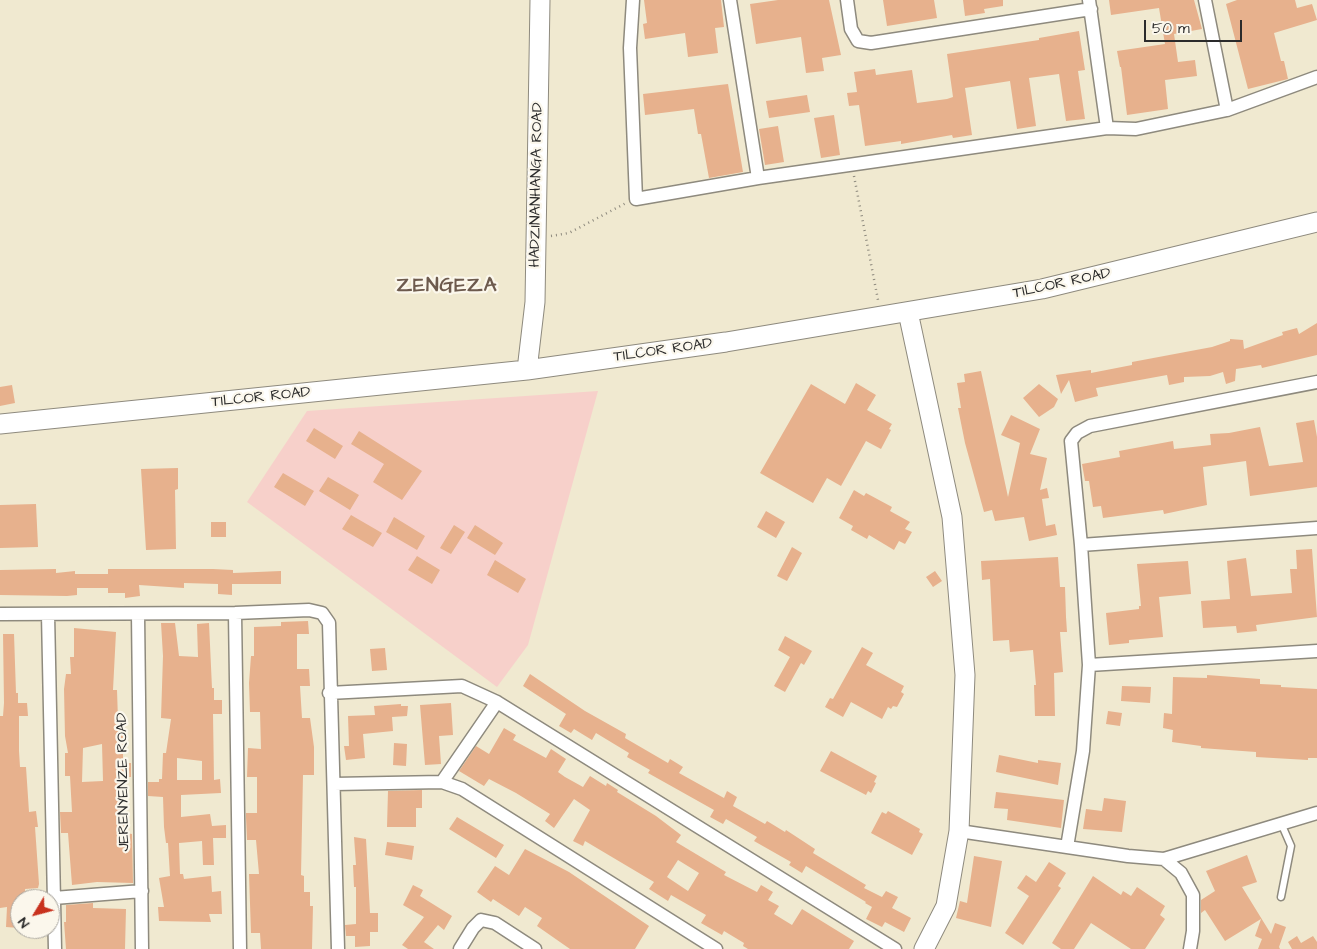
<!DOCTYPE html>
<html>
<head>
<meta charset="utf-8">
<style>
	body { margin:0 }
	#map { position:relative; width:1317px; height:949px; overflow:hidden; background:#f0e9d0; font-family:"Architects Daughter",sans-serif }
	canvas { display:block }
	.north { position:absolute; left:10px; top:889px; width:50px; height:50px; box-sizing:border-box; background:#fbf7ec; border:1px solid #a8a59f; border-radius:50%; rotate:233deg; font-size:14px; font-weight:700; line-height:20px; text-align:center; color:#2b2b2b }
	.north::after { content:''; display:block; margin:auto; width:18px; height:22px; background:#c8321e; clip-path:polygon(50% 0,100% 100%,50% 72%,0 100%) }
	.scale { position:absolute; left:1144px; top:20px; width:98px; height:22px; box-sizing:border-box; border:2px solid #2b2b2b; border-top:0; padding-left:6px; font-size:15px; line-height:18px; white-space:nowrap; color:#2b2b2b; -webkit-text-stroke:4px #fbf7ec; paint-order:stroke }
</style>
</head>
<body>
<div id="map">
<canvas width="1317" height="949"></canvas>
<div class="north">N</div>
<div class="scale">50 m</div>
</div>
<script>
const c = document.querySelector('canvas').getContext('2d');
c.lineJoin = 'round';
function paint(path, color) { c.fillStyle = color; c.fill(path, 'evenodd'); }
const toPath = rows => new Path2D(rows.map(r => 'M' + r).join(''));
function strokePath(path, color, width, dash) { c.strokeStyle = color; c.lineWidth = width; c.lineCap = dash ? 'butt' : 'round'; c.setLineDash(dash || []); c.stroke(path); }
function write(font, color, halo, rows, align = 'center') {
  c.font = font + ' "Architects Daughter",sans-serif'; c.lineWidth = 4.5; c.setLineDash([]); c.textBaseline = 'middle'; c.strokeStyle = halo; c.fillStyle = color; for (const [text, x, y, turn = 0] of rows) {
    c.save(); c.translate(x, y); c.rotate((+turn || 0) * Math.PI / 180); c.textAlign = isNaN(turn) ? turn : align; if (halo) c.strokeText(text, 0, 0); c.fillText(text, 0, 0); c.restore();
  }
}
paint(toPath([
	[598,391,528,645,497,687,247,502,307,411]
]), '#f7d0ca');
paint(toPath([
	[644,0,721,0,724,27,715,28,718,53,688,57,685,33,645,39,643,24,647,23],
	[778,0,829,0,841,55,822,58,824,71,806,73,801,37,756,44,750,4],
	[883,0,934,0,937,18,887,26],
	[963,0,1003,0,1003,6,984,9,985,13,965,16],
	[1109,0,1194,0,1202,29,1174,34,1178,62,1195,60,1197,76,1165,80,1168,109,1127,115,1121,67,1120,67,1117,51,1165,44,1159,8,1111,15],
	[1237,0,1295,0,1297,8,1312,4,1317,20,1274,33,1281,61,1284,61,1288,79,1248,89,1226,4],
	[1079,31,1085,70,1078,71,1085,119,1066,121,1059,74,1029,78,1036,126,1017,129,1010,81,965,88,972,135,953,138,952,135,901,144,901,141,865,146,859,105,849,106,847,93,857,92,854,72,875,69,876,75,912,70,917,103,947,99,953,97,947,54,1039,40,1039,38],
	[728,84,743,172,709,178,701,134,698,134,694,109,645,115,643,94],
	[807,95,810,112,769,118,766,101],
	[834,115,840,155,821,158,814,118],
	[778,126,784,162,765,165,759,129],
	[1317,323,1317,355,1262,368,1261,365,1236,369,1235,381,1226,384,1223,372,1210,376,1184,377,1184,382,1169,385,1167,375,1096,388,1098,396,1075,402,1069,380,1061,394,1056,375,1091,370,1091,373,1132,365,1132,362,1212,347,1230,341,1230,339,1243,340,1244,349,1283,335,1282,332,1297,328,1299,334],
	[981,371,1008,497,1020,443,1001,435,1011,415,1040,429,1030,454,1047,458,1040,490,1047,488,1049,498,1042,499,1046,526,1055,524,1057,535,1029,541,1024,517,995,521,992,510,984,512,965,443,958,408,961,408,957,383,965,382,964,374],
	[856,383,876,395,867,410,892,424,889,429,891,430,881,449,866,441,841,486,827,478,813,503,760,473,811,384,845,404],
	[1039,384,1058,399,1054,407,1039,417,1023,398],
	[12,385,15,403,0,406,0,387],
	[1314,420,1317,437,1317,487,1250,496,1246,461,1203,467,1207,505,1164,514,1163,510,1103,518,1101,506,1093,507,1089,481,1085,481,1082,464,1120,457,1119,451,1173,441,1174,449,1211,445,1210,434,1229,433,1260,427,1269,466,1303,462,1296,423],
	[314,428,343,446,335,459,306,441],
	[359,431,422,471,402,500,373,482,384,464,351,444],
	[178,468,178,489,175,490,176,549,146,550,141,469],
	[283,473,314,491,305,506,274,487],
	[328,477,359,495,350,510,319,491],
	[854,490,864,496,866,493,892,507,890,511,910,522,905,529,912,532,905,544,899,541,894,550,869,535,867,539,851,530,853,526,839,518],
	[36,504,38,547,0,548,0,505],
	[766,511,785,522,776,538,757,527],
	[351,515,382,533,373,547,342,529],
	[394,517,425,536,417,550,386,532],
	[211,522,226,522,226,537,211,537],
	[454,525,465,532,451,554,440,548],
	[475,525,503,543,495,555,467,538],
	[792,547,802,553,787,581,777,576],
	[1312,549,1317,617,1256,625,1257,631,1237,633,1236,626,1203,628,1201,601,1230,599,1227,561,1246,558,1251,596,1292,593,1290,569,1297,569,1296,550],
	[417,556,440,570,432,584,408,570],
	[1058,557,1060,587,1065,587,1066,617,1067,632,1060,632,1063,672,1054,673,1055,716,1035,716,1034,685,1036,685,1033,650,1010,652,1009,640,993,641,990,579,982,580,981,561],
	[495,560,526,579,518,593,487,575],
	[1188,561,1191,594,1159,597,1163,637,1129,640,1129,643,1109,645,1106,613,1139,609,1139,606,1141,606,1137,564],
	[56,569,56,573,75,571,75,574,108,574,108,569,213,569,233,570,233,573,281,571,281,584,232,584,232,595,218,594,218,584,184,583,184,588,139,585,140,596,125,598,125,593,108,593,108,588,77,588,77,595,67,596,0,595,0,570],
	[935,571,942,581,933,587,926,577],
	[308,621,309,634,297,634,297,669,309,669,310,686,300,686,302,718,310,718,314,747,314,775,303,775,301,875,304,876,304,892,310,892,310,906,313,906,312,949,261,949,260,933,251,933,249,874,259,874,256,840,247,840,246,817,246,813,257,813,257,777,247,777,248,748,261,749,260,712,250,712,249,683,251,656,254,656,254,627,281,626,281,622],
	[161,623,175,623,179,656,198,657,197,624,209,623,212,688,214,688,214,700,222,700,222,714,213,714,214,780,220,779,221,793,181,795,181,817,210,814,212,826,226,825,226,838,213,838,214,865,203,865,202,841,179,843,180,874,183,874,184,879,211,876,212,892,221,891,222,914,209,914,211,922,159,921,158,907,164,907,159,878,170,876,168,843,166,843,164,827,163,797,148,796,148,782,159,782,159,779,162,779,163,753,166,753,171,719,161,718,163,656],
	[177,758,202,761,202,780,177,780],
	[74,628,116,632,113,690,117,690,118,720,122,720,125,743,123,743,123,763,131,763,131,777,121,777,122,814,125,813,126,833,132,834,133,883,97,882,72,885,68,833,61,833,60,812,72,812,70,776,65,776,65,753,68,753,65,736,64,689,66,674,71,674,70,657,74,657],
	[102,744,103,781,82,782,83,748],
	[3,634,14,634,16,693,18,693,18,703,27,703,28,716,19,716,19,751,20,767,26,767,29,812,36,811,38,827,35,827,39,884,38,888,25,889,26,899,20,899,20,928,6,927,7,907,0,908,0,716,3,716,4,703],
	[785,636,812,651,804,665,801,663,785,692,774,686,790,657,778,650],
	[862,647,873,653,866,665,904,686,901,692,904,694,897,707,893,706,891,709,888,707,882,719,851,702,843,717,825,707,830,698,833,699],
	[385,648,387,670,372,671,370,649],
	[530,674,585,711,626,734,625,738,668,763,670,759,683,767,679,773,724,798,727,791,737,797,733,806,765,824,767,821,785,832,786,830,815,849,813,853,866,885,864,888,882,897,886,891,898,897,892,908,911,918,904,932,885,922,882,927,866,919,872,907,865,903,866,902,806,866,802,873,789,865,791,862,754,841,757,837,726,819,723,824,710,817,714,810,648,773,650,770,627,757,629,753,596,733,592,740,574,729,571,733,559,726,566,714,523,686],
	[1207,675,1260,679,1260,684,1281,685,1281,687,1317,689,1317,758,1308,758,1308,760,1256,757,1256,752,1201,748,1201,746,1172,742,1173,730,1163,728,1164,713,1172,714,1173,677,1207,678],
	[1122,686,1151,687,1150,703,1121,701],
	[451,703,453,735,439,736,441,764,425,765,420,705],
	[401,704,401,706,408,706,407,716,392,717,393,731,363,734,365,758,346,760,344,746,349,746,348,716,375,715,374,706],
	[1108,711,1122,713,1120,726,1106,724],
	[504,728,516,735,513,740,546,758,551,749,566,759,558,772,565,777,583,787,590,776,606,786,607,783,618,790,617,792,656,816,681,835,676,842,726,872,724,875,757,892,761,885,773,892,768,900,779,906,774,914,792,925,802,909,854,941,849,949,748,949,743,946,744,943,724,931,722,935,701,923,706,915,671,895,668,901,649,889,654,882,585,841,583,846,573,841,590,810,574,799,554,828,545,821,550,814,516,793,489,779,484,786,459,771,476,746,489,754],
	[678,860,699,873,688,891,667,877],
	[394,743,407,744,406,766,393,765],
	[831,751,877,776,874,782,876,783,871,793,868,791,866,795,820,771],
	[999,755,1038,763,1038,760,1061,763,1058,785,996,772],
	[422,790,422,808,416,808,416,827,387,827,388,791],
	[996,792,1064,800,1061,828,1007,820,1008,809,994,808],
	[1104,798,1126,801,1122,832,1083,829,1086,809,1102,811],
	[888,811,920,829,919,832,923,834,912,855,871,833,882,812,886,814],
	[457,817,504,845,496,858,449,829],
	[354,837,366,839,370,913,378,913,378,932,370,932,370,946,355,947,355,936,346,936,345,925,356,924,356,887,354,887,353,865,356,865],
	[387,842,414,846,412,860,385,855],
	[525,849,569,872,649,926,635,949,570,949,537,926,542,918,525,907,519,916,493,899,491,902,477,892,495,866,509,875],
	[1247,855,1257,882,1242,887,1271,934,1275,923,1286,927,1279,947,1280,949,1258,949,1262,939,1255,936,1261,919,1225,941,1205,910,1201,913,1201,900,1215,891,1206,871],
	[974,856,1002,861,991,927,956,918,960,901,967,903],
	[1049,862,1066,873,1058,886,1061,888,1023,945,1005,933,1029,896,1017,888,1026,875,1036,882],
	[1093,876,1121,895,1123,891,1131,896,1137,887,1165,906,1160,915,1165,919,1145,949,1131,949,1091,923,1074,949,1061,949,1052,943],
	[413,885,423,890,420,896,452,916,444,930,438,925,424,942,434,949,408,949,402,945,424,917,403,905],
	[93,903,93,908,126,909,125,949,66,949,64,922,66,922,66,905],
	[1297,936,1301,943,1313,936,1317,942,1317,949,1292,949,1288,942]
]), '#e7b18d');
const lane = toPath([
	[1281,897,1291,846,1281,823]
]);
const street = toPath([
	[633,0,630,48,636,199,758,178,1107,128,1136,129,1227,110,1317,77],
	[730,0,758,178],
	[847,0,851,29,858,41,871,43,1091,9],
	[1089,0,1107,128],
	[1205,0,1227,110],
	[1081,545,1317,528],
	[235,613,240,949],
	[0,614,235,613,309,610,322,613,329,623,338,949],
	[48,614,55,949],
	[138,614,142,949],
	[1089,665,1317,651],
	[329,693,462,686,497,702,895,949],
	[442,782,497,702],
	[334,784,442,782,462,789,716,949],
	[959,831,1128,856,1164,859,1317,813],
	[1067,847,1083,751,1089,665,1081,545,1071,441,1077,433,1090,426,1317,382],
	[1164,859,1181,873,1193,895,1193,931,1190,949],
	[54,898,142,891],
	[460,949,473,928,481,920,495,923,535,949]
]);
const secondary = toPath([
	[908,312,952,517,965,675,959,831,946,906,924,949],
	[527,370,535,302,540,0],
	[0,424,527,370,726,342,1042,289,1317,222]
]);
strokePath(lane, '#8e8a7e', 9);
strokePath(street, '#8e8a7e', 15);
strokePath(secondary, '#8e8a7e', 21);
strokePath(toPath([
	[854,176,878,300],
	[551,236,569,233,626,203]
]), '#8e8a7e', 2.5, [1, 4]);
strokePath(lane, '#fff', 6);
strokePath(street, '#fff', 12);
strokePath(secondary, '#fff', 19);
write('15px', '#2b2b2b', '#fbf7ec', [
	["HADZINANHANGA ROAD",537,185,-89],
	["TILCOR ROAD",1062,284,-12],
	["TILCOR ROAD",663,351,-8],
	["TILCOR ROAD",261,398,-6],
	["JERENYENZE ROAD",124,782,-91]
]);
c.letterSpacing = '1px';
write('bold 20px', '#6d5a4d', '#fbf7ec', [
	["ZENGEZA",447,287]
]);
c.letterSpacing = '0px';
</script>
</body>
</html>
